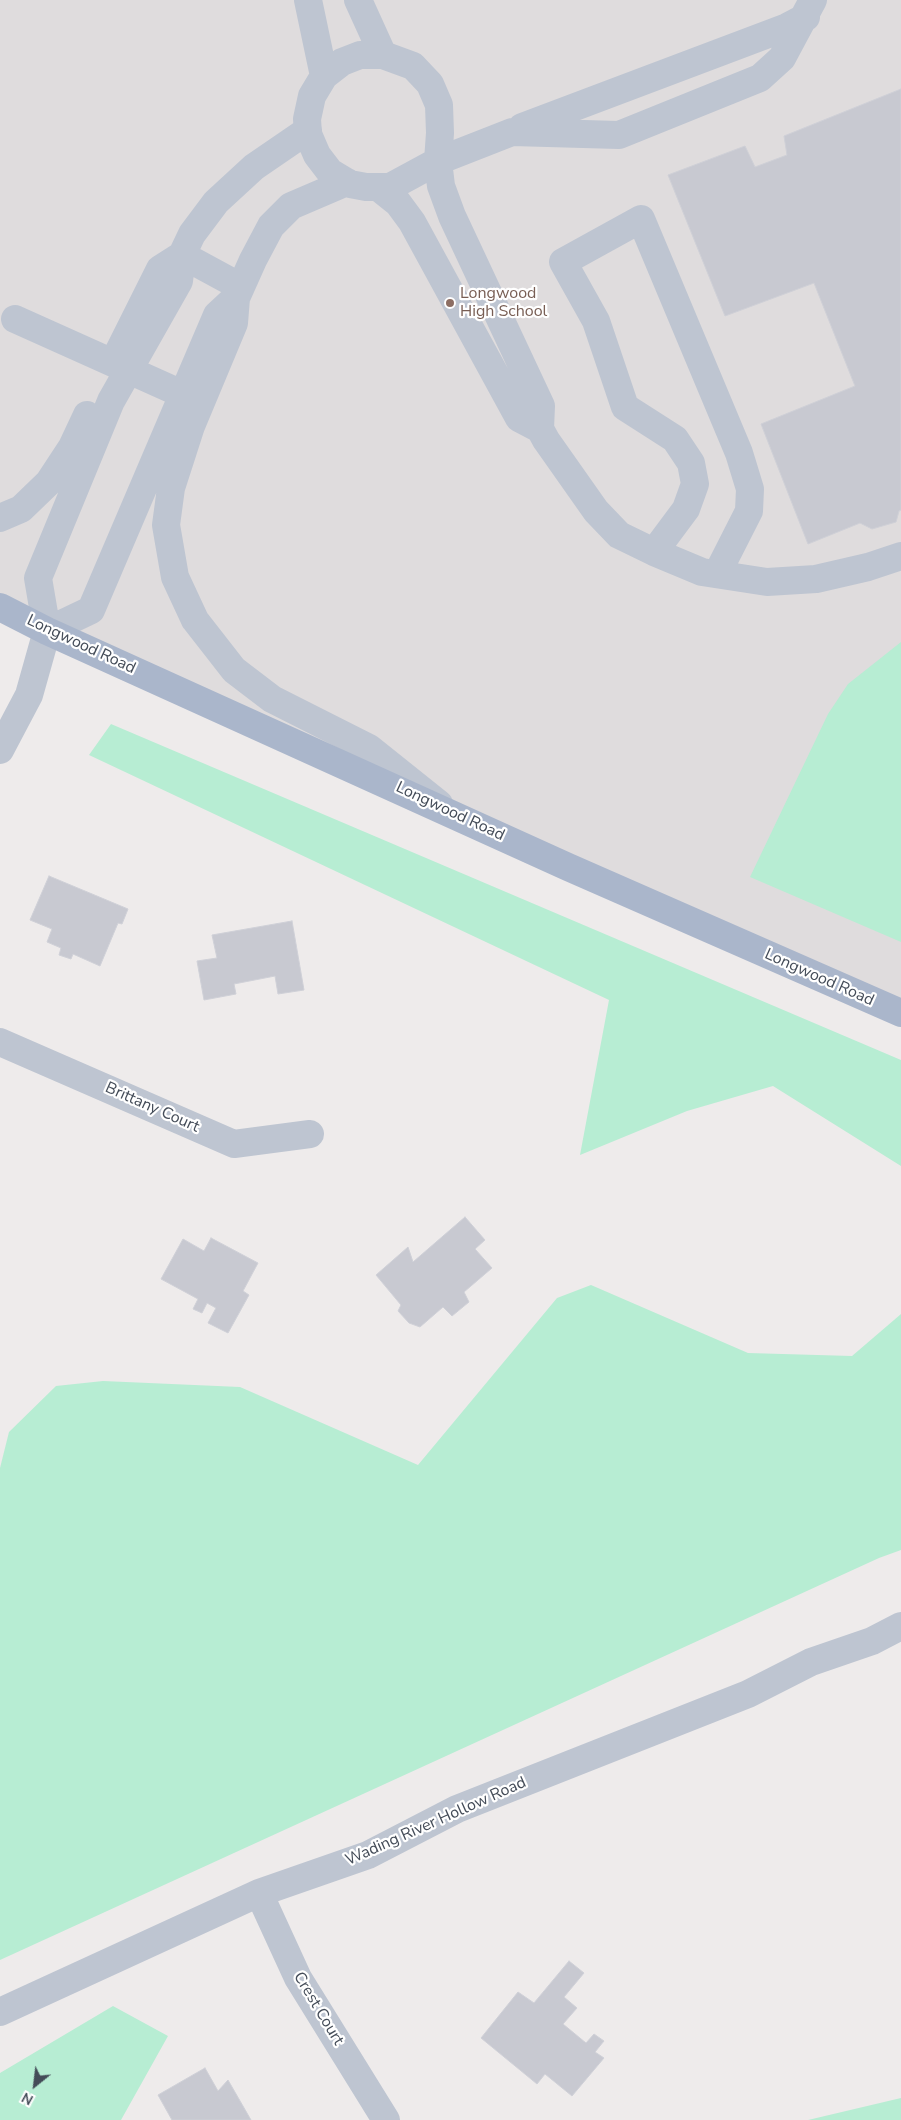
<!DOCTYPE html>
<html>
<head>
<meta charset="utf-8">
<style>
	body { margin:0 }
	#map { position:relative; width:901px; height:2120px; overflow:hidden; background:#eeebeb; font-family:"Nunito Sans",sans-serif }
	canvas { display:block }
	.north { position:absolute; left:10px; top:2060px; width:50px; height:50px; -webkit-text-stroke:4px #fff; paint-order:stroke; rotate:209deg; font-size:14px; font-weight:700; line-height:20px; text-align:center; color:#444c58 }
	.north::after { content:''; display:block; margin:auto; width:18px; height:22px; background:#444c58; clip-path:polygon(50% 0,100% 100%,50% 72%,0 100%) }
</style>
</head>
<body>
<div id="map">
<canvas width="901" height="2120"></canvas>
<div class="north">N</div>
</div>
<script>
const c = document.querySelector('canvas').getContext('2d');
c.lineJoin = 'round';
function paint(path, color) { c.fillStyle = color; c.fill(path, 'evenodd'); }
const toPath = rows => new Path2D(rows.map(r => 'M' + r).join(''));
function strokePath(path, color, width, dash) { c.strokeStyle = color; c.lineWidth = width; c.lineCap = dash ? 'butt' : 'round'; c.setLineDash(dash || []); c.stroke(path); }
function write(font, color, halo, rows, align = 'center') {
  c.font = font + ' "Nunito Sans",sans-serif'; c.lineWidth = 4.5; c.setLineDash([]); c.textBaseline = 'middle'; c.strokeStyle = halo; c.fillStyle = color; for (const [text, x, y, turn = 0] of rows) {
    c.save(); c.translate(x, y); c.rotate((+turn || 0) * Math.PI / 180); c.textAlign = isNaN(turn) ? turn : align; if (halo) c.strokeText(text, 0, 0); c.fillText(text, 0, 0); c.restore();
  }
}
paint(toPath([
	[0,0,901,0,901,1013,0,605]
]), '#dfdcdd');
paint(toPath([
	[901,642,901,942,750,877,828,714,848,684],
	[111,724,901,1060,901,1166,773,1086,687,1111,580,1155,609,1000,89,755],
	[591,1285,748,1353,852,1356,901,1314,901,1550,879,1558,0,1960,0,1468,9,1432,56,1386,103,1381,240,1387,418,1465,557,1298],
	[113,2006,168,2036,121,2120,0,2120,0,2073],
	[901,2098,901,2120,808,2120]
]), '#b7edd3');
const building = toPath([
	[901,89,901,510,899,511,896,522,872,529,860,523,808,544,761,424,855,386,814,283,725,316,668,175,745,146,755,167,787,155,784,136,901,89],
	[49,876,128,909,122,924,118,923,100,966,73,954,71,959,59,955,61,948,47,942,52,929,30,920,49,876],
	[292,921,304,990,278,994,275,976,234,984,236,994,204,1000,197,961,217,958,212,935,292,921],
	[465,1217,485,1240,475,1249,492,1268,464,1292,469,1302,452,1316,443,1307,420,1327,409,1323,398,1311,401,1305,376,1275,408,1247,413,1262,465,1217],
	[211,1238,258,1263,243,1291,249,1295,228,1333,208,1323,216,1308,207,1303,202,1313,193,1309,198,1299,161,1279,183,1239,204,1251,211,1238],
	[569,1961,584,1973,564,1997,577,2008,563,2024,586,2043,594,2034,604,2041,595,2052,604,2058,572,2096,545,2074,537,2084,481,2038,518,1992,534,2003,569,1961],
	[205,2068,218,2091,228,2080,251,2120,172,2120,158,2095,205,2068]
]);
paint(building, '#c8c9d1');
strokePath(building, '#cfd0d7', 1);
strokePath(toPath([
	[308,0,324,76],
	[358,0,383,55,413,66,430,84,439,105,440,133,438,161,390,187,366,187,350,184,330,172,317,155,308,134,307,119,312,96,324,76,342,62,360,55,383,55],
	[813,0,782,58,760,78,619,135,512,132,438,161,441,186,452,216,541,406,540,429,546,440,596,511,619,535,654,552,702,572,767,582,816,579,868,567,901,556],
	[522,127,787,27,806,17],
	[347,182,291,206,271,226,253,260,236,298,234,323,191,426,171,488,166,525,175,577,195,620,234,670,272,699,369,748,439,804],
	[378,187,398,203,412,222,519,418,540,429],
	[182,255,241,287],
	[15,319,200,402],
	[115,359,160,269,182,255],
	[0,518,21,509,49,482,72,447,87,415],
	[654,552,686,509,695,484,691,463,675,439,625,407,596,321,563,262,641,219,739,453,750,489,749,511,717,574],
	[47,631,91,610,217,315,231,302],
	[0,750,29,695,47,631,38,578,111,401,179,281,182,255,192,234,216,202,254,167,308,130],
	[0,1042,234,1144,310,1134],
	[259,1893,298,1978,386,2120],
	[0,2012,259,1893,368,1855,457,1809,748,1694,811,1662,872,1641,901,1626]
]), '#bec5d1', 28);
strokePath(toPath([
	[0,607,47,631,568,867,901,1013]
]), '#aab6cb', 28);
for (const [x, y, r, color] of [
	[450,303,5,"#8d6e63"]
]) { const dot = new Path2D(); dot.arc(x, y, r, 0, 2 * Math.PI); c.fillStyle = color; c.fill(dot); strokePath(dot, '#fff', 2); }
write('16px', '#785e54', '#fff', [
	["Longwood",460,294],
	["High School",460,312]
], 'left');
write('16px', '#444c58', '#fff', [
	["Longwood Road",81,645,25],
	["Longwood Road",450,812,25],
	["Longwood Road",819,978,24],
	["Brittany Court",152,1108,24],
	["Wading River Hollow Road",436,1822,-24],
	["Crest Court",318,2009,59]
]);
</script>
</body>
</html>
